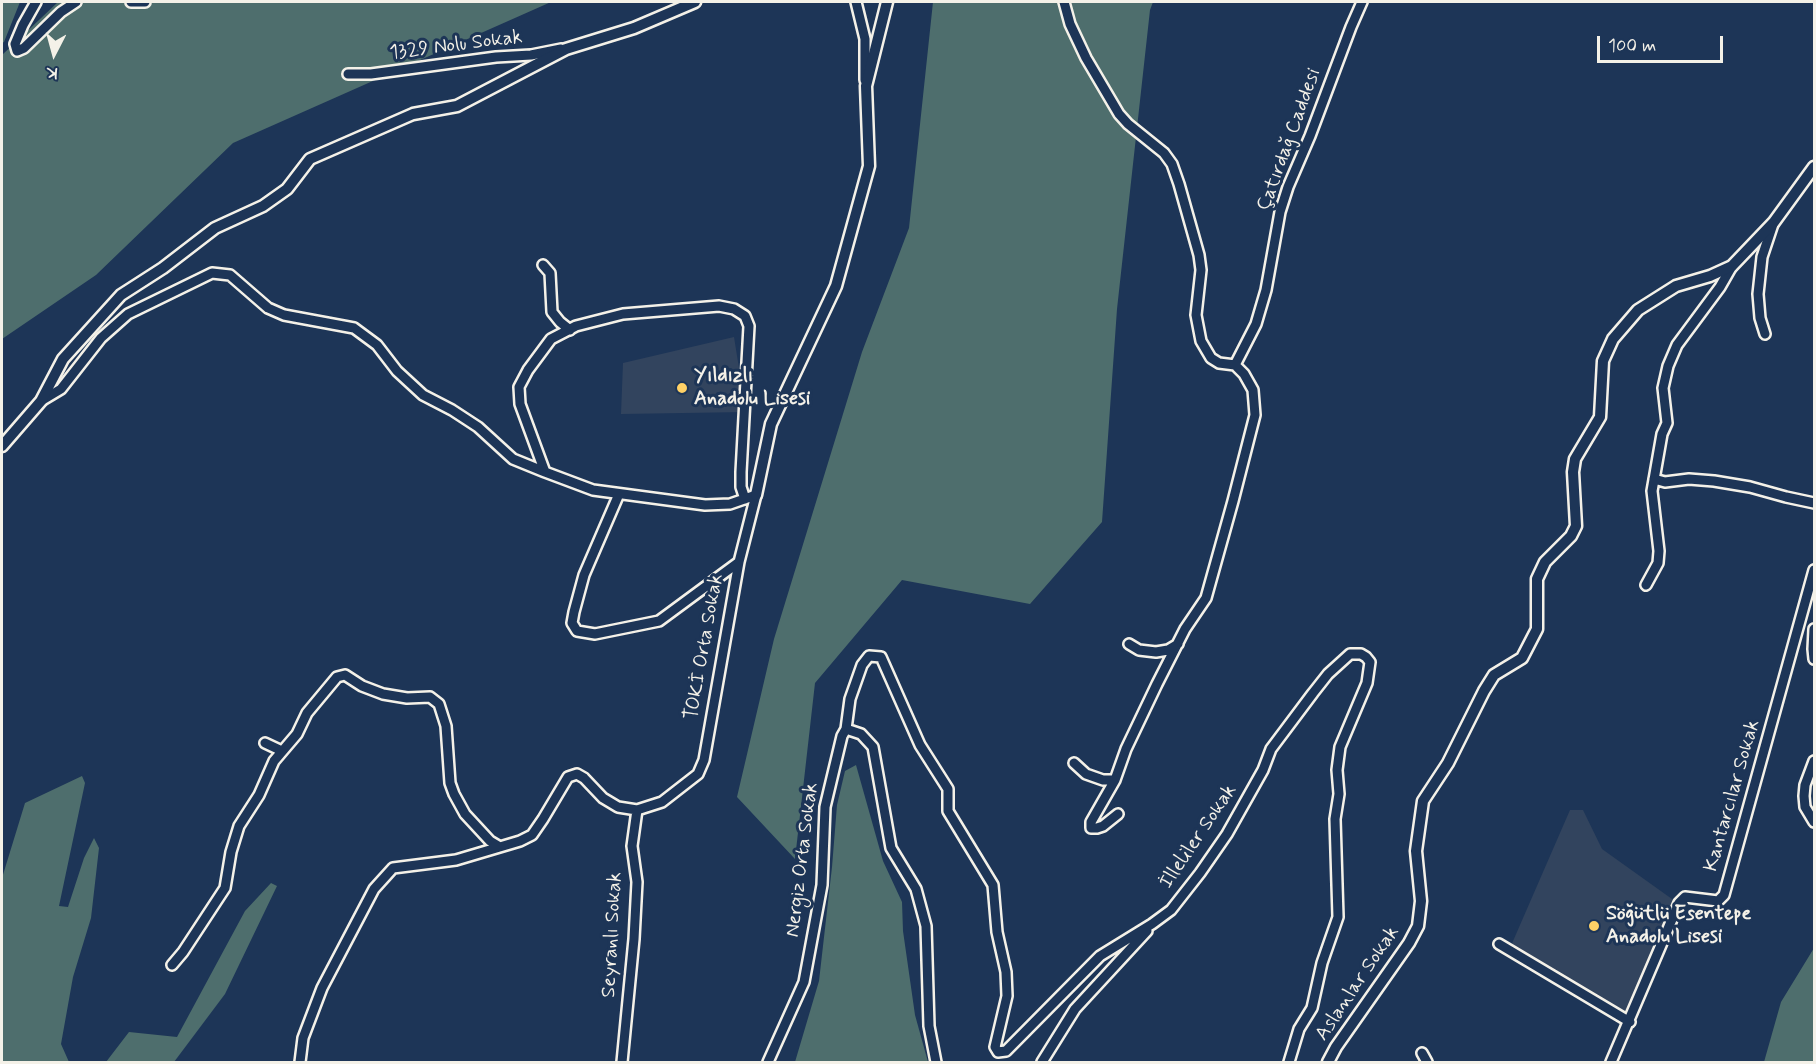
<!DOCTYPE html>
<html>
<head>
<meta charset="utf-8">
<style>
	body { margin:0 }
	#map { position:relative; width:1816px; height:1064px; overflow:hidden; background:#1d3557; font-family:Mynerve,sans-serif }
	canvas { display:block }
	.frame { position:absolute; inset:0; border:3px solid #f4f1e8; pointer-events:none }
	.north { position:absolute; left:24px; top:24px; width:60px; height:60px; -webkit-text-stroke:4px #1d3557; paint-order:stroke; rotate:186deg; font-size:16px; font-weight:700; line-height:24px; text-align:center; color:#f4f1e8 }
	.north::after { content:''; display:block; margin:auto; width:21px; height:27px; background:#f4f1e8; clip-path:polygon(50% 0,100% 100%,50% 72%,0 100%) }
	.scale { position:absolute; left:1597px; top:36px; width:126px; height:27px; box-sizing:border-box; border:3px solid #f4f1e8; border-top:0; padding-left:8px; font-size:18px; line-height:21px; white-space:nowrap; color:#f4f1e8; -webkit-text-stroke:4px #1d3557; paint-order:stroke }
</style>
</head>
<body>
<div id="map">
<canvas width="1816" height="1064"></canvas>
<div class="frame"></div>
<div class="north">K</div>
<div class="scale">100 m</div>
</div>
<script>
const c = document.querySelector('canvas').getContext('2d');
c.lineJoin = 'round';
function paint(path, color) { c.fillStyle = color; c.fill(path, 'evenodd'); }
const toPath = rows => new Path2D(rows.map(r => 'M' + r).join(''));
function strokePath(path, color, width, dash) { c.strokeStyle = color; c.lineWidth = width; c.lineCap = dash ? 'butt' : 'round'; c.setLineDash(dash || []); c.stroke(path); }
function write(font, color, halo, rows, align = 'center') {
  c.font = font + ' Mynerve,sans-serif'; c.lineWidth = 6; c.setLineDash([]); c.textBaseline = 'middle'; c.strokeStyle = halo; c.fillStyle = color; for (const [text, x, y, turn = 0] of rows) {
    c.save(); c.translate(x, y); c.rotate((+turn || 0) * Math.PI / 180); c.textAlign = isNaN(turn) ? turn : align; if (halo) c.strokeText(text, 0, 0); c.fillText(text, 0, 0); c.restore();
  }
}
paint(toPath([
	[734,337,746,412,621,414,623,363],
	[1570,810,1583,810,1602,849,1679,904,1625,1016,1510,948]
]), '#32445e');
paint(toPath([
	[2,2,20,2,4,42,2,43],
	[58,2,551,2,233,143,96,275,2,339,2,55],
	[933,2,1153,2,1150,10,1117,309,1102,522,1030,604,902,580,815,683,795,859,737,797,774,639,862,352,909,228],
	[856,765,883,861,902,902,903,931,915,1015,928,1062,795,1062,819,981,832,867,837,805,845,771],
	[82,776,85,783,59,906,68,907,84,858,94,838,99,848,91,918,73,977,61,1044,69,1062,2,1062,2,878,25,803],
	[271,883,277,886,225,994,174,1062,106,1062,129,1032,177,1037,245,911],
	[1814,948,1814,1062,1764,1062,1781,1002]
]), '#4e6e6d');
const minor = toPath([
	[36,2,23,25,15,44,17,51,24,48,61,12,76,2],
	[131,2,145,2],
	[856,2,865,39,865,80],
	[1064,2,1070,24,1086,58,1119,114,1128,124,1164,153,1172,164,1179,184,1199,255,1201,270,1196,315,1201,341,1211,358,1219,363,1235,365],
	[348,74,371,74,496,57,531,55,561,49],
	[543,265,550,273,552,312,560,322,570,330],
	[1765,334,1760,318,1758,294,1762,257,1773,224],
	[1235,365,1256,324,1266,290,1280,212,1288,187,1310,136,1351,27,1362,2],
	[41,401,61,389,101,338,128,314,212,273,230,275,268,308,284,315,354,328,377,345,397,371,423,395,452,410,478,427,513,459,545,472,593,490,705,505,730,504,756,495],
	[545,472,520,404,519,387,528,370,551,339,576,326,623,314,719,306,734,309,745,316,749,326,741,472,741,487,745,499],
	[1654,479,1665,482,1689,479,1714,481,1750,487,1786,497,1814,503],
	[619,494,584,575,574,612,572,623,577,631,595,634,659,621,739,562],
	[1646,585,1658,563,1659,551,1652,491,1662,434,1667,423,1663,388,1668,366,1677,345,1720,287,1732,266],
	[1814,629,1813,649,1814,659],
	[1129,644,1139,650,1156,652,1168,650,1178,644],
	[846,729,850,699,862,665,869,656,881,657,920,745,948,789,948,811,993,885,997,932,1006,972,1007,996,995,1047,998,1052,1006,1051,1100,956,1152,924,1171,910,1200,873,1227,834,1263,770,1271,749,1313,693,1328,674,1350,654,1361,654,1366,657,1370,662,1367,683,1340,747,1337,770,1339,794,1335,819,1338,917,1322,963,1312,1008,1299,1029,1289,1062],
	[265,743,282,751],
	[1814,761,1805,785,1804,796,1805,807,1814,822],
	[1074,763,1086,774,1103,780,1115,780],
	[1118,814,1103,826,1097,828,1091,828,1091,822,1115,780,1126,749,1157,684,1185,629,1206,598,1233,501,1255,415,1253,390,1244,374,1235,365],
	[1499,944,1630,1022],
	[172,965,183,952,225,888,231,852,239,826,259,795,274,761,297,734,307,713,337,677,345,675,362,686,383,694,407,698,430,697,439,704,446,726,450,783,454,794,465,814,490,841,500,847],
	[1422,1053,1427,1062],
	[300,1062,303,1038,322,988,374,889,393,868,456,860,520,841,532,835,543,819,568,777,577,774,584,778,603,798,618,807,637,810,662,802,698,774,704,760,739,562,756,495],
	[622,1062,634,939,637,882,632,846,637,810],
	[768,1062,804,982,822,885,825,807,842,736,846,729,861,734,873,747,891,848,916,889,926,926,929,1026,936,1062],
	[1042,1062,1075,1009,1147,931],
	[1611,1062,1679,903,1685,897,1718,901,1724,895,1814,570]
]);
const tertiary = toPath([
	[2,446,41,401,63,359,121,295,163,268,215,228,263,206,287,189,310,159,413,114,457,106,566,49,634,28,695,2],
	[756,495,771,424,836,286,869,166,866,86,887,2],
	[1328,1062,1336,1047,1409,943,1418,926,1421,901,1416,851,1423,801,1448,763,1484,691,1494,675,1522,658,1537,629,1537,579,1545,562,1571,536,1576,526,1573,472,1575,459,1600,417,1603,361,1613,339,1638,310,1676,286,1710,276,1732,266,1774,222,1814,167]
]);
strokePath(minor, '#f4f1e8', 14);
strokePath(tertiary, '#f4f1e8', 15);
strokePath(minor, '#1d3557', 9);
strokePath(tertiary, '#1d3557', 10);
for (const [x, y, r, color] of [
	[682,388,6,"#ffd166"],
	[1594,926,6,"#ffd166"]
]) { const dot = new Path2D(); dot.arc(x, y, r, 0, 2 * Math.PI); c.fillStyle = color; c.fill(dot); strokePath(dot, '#1d3557', 2); }
write('20px', '#f4f1e8', '#1d3557', [
	["1329 Nolu Sokak",456,46,-7],
	["Çatırdağ Caddesi",1290,140,-70],
	["TOKİ Orta Sokak",705,647,-80],
	["Kantarcılar Sokak",1733,796,-74],
	["İlleliler Sokak",1199,837,-56],
	["Nergiz Orta Sokak",803,860,-83],
	["Seyranlı Sokak",613,935,-87],
	["Aslanlar Sokak",1358,984,-56]
]);
write('bold 20px', '#f4f1e8', '#1d3557', [
	["Yıldızlı",694,377],
	["Anadolu Lisesi",694,400],
	["Söğütlü Esentepe",1606,915],
	["Anadolu Lisesi",1606,938]
], 'left');
</script>
</body>
</html>
